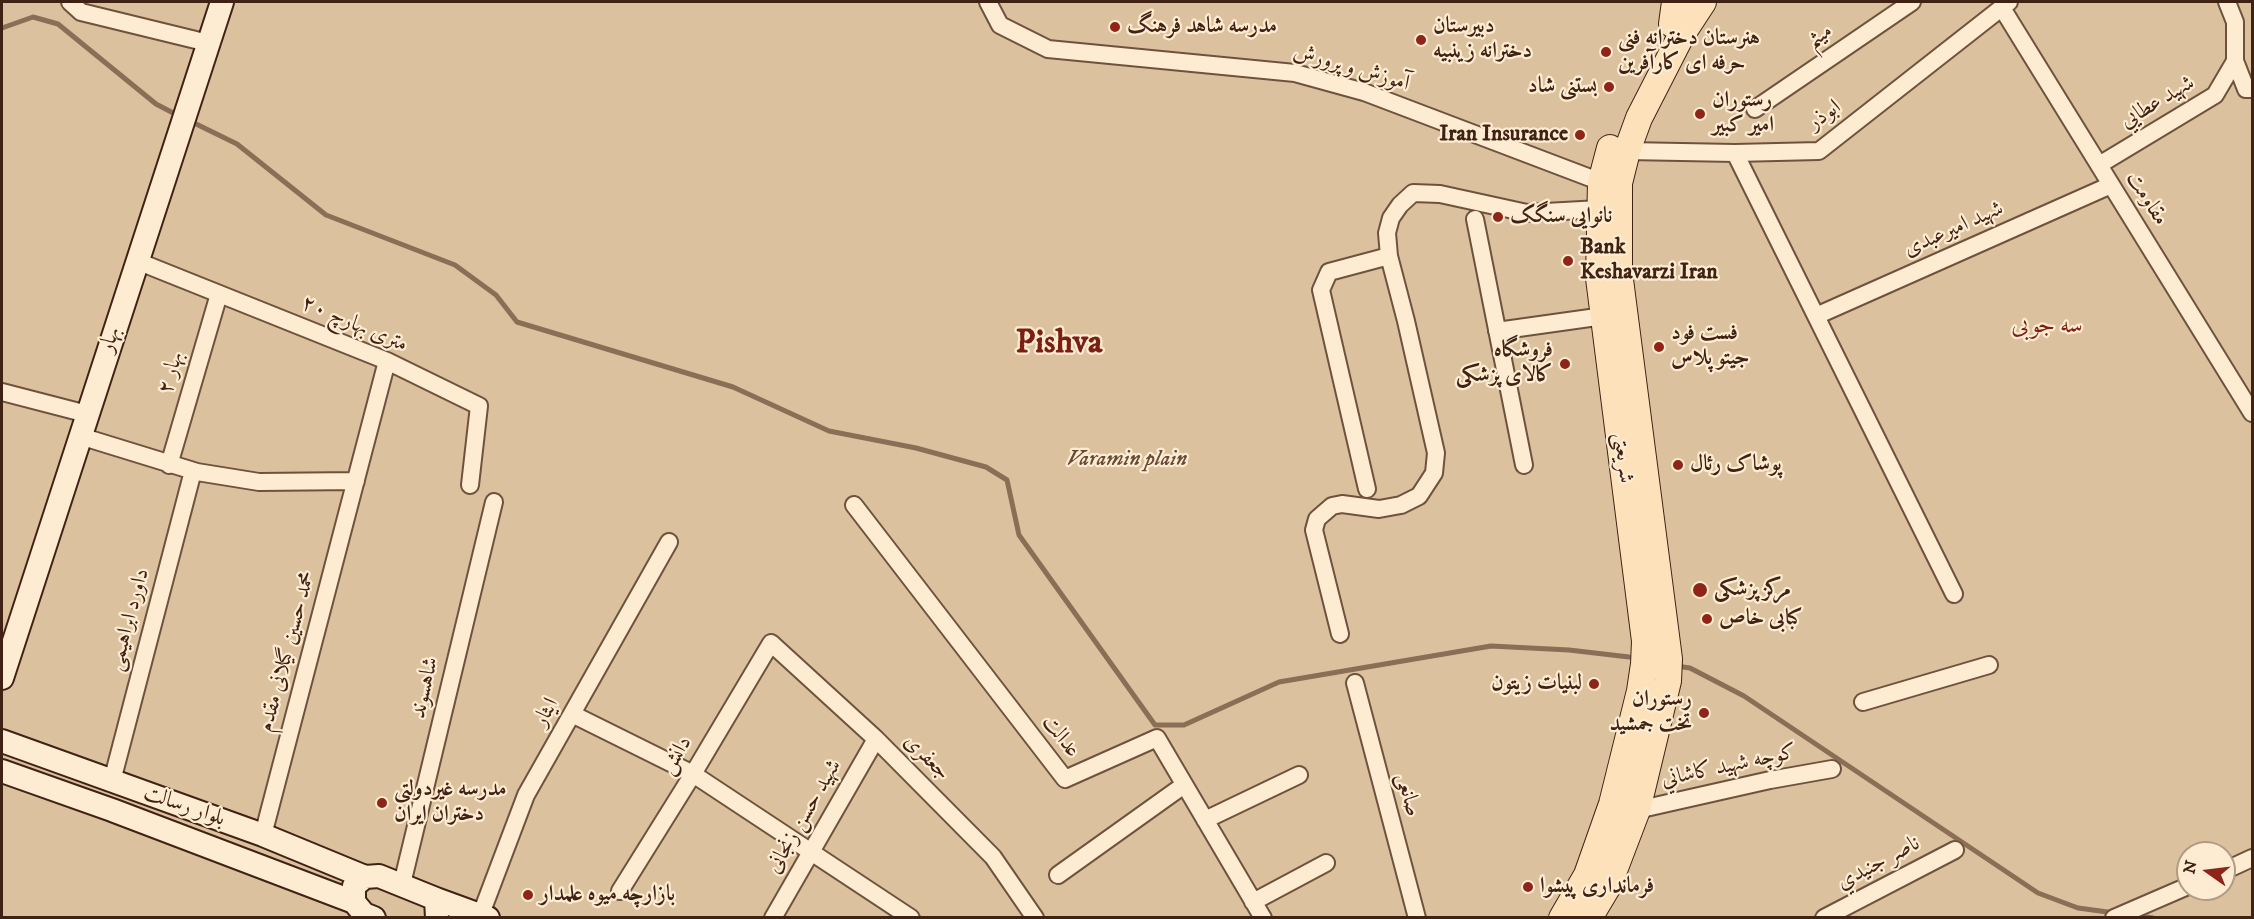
<!DOCTYPE html>
<html>
<head>
<meta charset="utf-8">
<style>
	body { margin:0 }
	#map { position:relative; width:2254px; height:919px; overflow:hidden; background:#fce1ba; font-family:"IM FELL DW Pica",serif }
	canvas { display:block }
	.frame { position:absolute; inset:0; border:3px solid #402214; pointer-events:none }
	.north { position:absolute; left:2176px; top:841px; width:60px; height:60px; box-sizing:border-box; background:#fdecd2; border:2px solid #b19b86; border-radius:50%; rotate:284deg; font-size:16px; font-weight:700; line-height:24px; text-align:center; color:#402214 }
	.north::after { content:''; display:block; margin:auto; width:21px; height:27px; background:#8f2418; clip-path:polygon(50% 0,100% 100%,50% 72%,0 100%) }
</style>
</head>
<body>
<div id="map">
<canvas width="2254" height="919"></canvas>
<div class="frame"></div>
<div class="north">N</div>
</div>
<script>
const c = document.querySelector('canvas').getContext('2d');
c.lineJoin = 'round';
function paint(path, color) { c.fillStyle = color; c.fill(path, 'evenodd'); }
const toPath = rows => new Path2D(rows.map(r => 'M' + r).join(''));
function strokePath(path, color, width, dash) { c.strokeStyle = color; c.lineWidth = width; c.lineCap = dash ? 'butt' : 'round'; c.setLineDash(dash || []); c.stroke(path); }
function write(font, color, halo, rows, align = 'center') {
  c.font = font + ' "IM FELL DW Pica",Amiri,serif'; c.lineWidth = 4.5; c.setLineDash([]); c.textBaseline = 'middle'; c.strokeStyle = halo; c.fillStyle = color; for (const [text, x, y, turn = 0] of rows) {
    c.save(); c.translate(x, y); c.rotate((+turn || 0) * Math.PI / 180); c.textAlign = isNaN(turn) ? turn : align; if (halo) c.strokeText(text, 0, 0); c.fillText(text, 0, 0); c.restore();
  }
}
paint(toPath([
	[2,2,2252,2,2252,917,2,918],
	[2188,853,2224,853,2224,889,2188,889]
]), '#dcc19e');
strokePath(toPath([
	[2,28,33,17,58,24,156,104,179,116],
	[190,121,237,144,326,215,455,265,496,295,517,322,733,387,829,431,916,448,986,467,1007,480,1019,535,1155,725,1184,725,1279,682,1491,646,1569,650,1629,657],
	[1676,666,1690,668,1744,696,2038,893,2078,908,2115,913],
	[2133,915,2153,918]
]), '#8a6e56', 5);
const street = toPath([
	[70,2,81,12,208,43],
	[988,2,1000,25,1048,49,1295,73,1364,92,1601,182],
	[2002,8,2252,413],
	[2235,61,2246,89,2252,89],
	[1755,109,1912,2],
	[1627,151,1735,153,1819,151,2009,2],
	[1735,153,1954,594],
	[2099,165,2215,95,2235,61,2235,22,2227,2],
	[1475,219,1524,465],
	[137,261,387,361,479,406,470,485],
	[1816,316,2111,185],
	[1497,331,1604,316],
	[2,392,87,414],
	[80,436,197,472,259,482,356,481],
	[169,465,219,294],
	[1367,489,1321,290,1329,272,1389,256],
	[854,505,1065,779,1157,738,1263,918],
	[1340,634,1314,530,1317,519,1332,506,1342,504,1379,509,1401,505,1419,496,1434,473,1436,453,1406,321,1389,256,1387,233,1391,218,1400,205,1413,193,1440,194,1527,213,1600,209],
	[1355,683,1417,918],
	[1863,702,1989,665],
	[572,714,693,774,911,918],
	[112,781,193,471],
	[1637,810,1770,780,1832,769],
	[1205,820,1299,775],
	[263,835,387,361],
	[2224,871,2252,858],
	[1058,875,1184,785],
	[402,884,494,502],
	[620,891,693,774,771,643,876,739,993,857,1035,918],
	[1253,902,1326,863],
	[481,914,526,795,669,542],
	[773,918,876,739],
	[1824,918,1955,850],
	[2114,918,2188,886]
]);
const secondary = toPath([
	[2,678,222,2],
	[2,741,263,835,365,877],
	[2,771,112,810,354,902],
	[436,899,488,918],
	[374,918,364,914,354,902,354,886,365,877,379,876,436,899,437,918]
]);
const primary = toPath([
	[1672,24,1675,2],
	[1562,918,1587,875,1612,804,1640,691,1644,664,1645,641,1599,278,1601,182,1610,148],
	[1589,918,1608,886,1637,810,1668,681,1669,659,1619,272,1619,183,1627,151,1639,118,1682,34,1703,2]
]);
strokePath(street, '#6f523e', 20);
strokePath(secondary, '#402214', 26);
strokePath(primary, '#402214', 28);
strokePath(street, '#fdecd2', 16);
strokePath(secondary, '#fdecd2', 22);
strokePath(primary, '#fce1ba', 26);
for (const [x, y, r, color] of [
	[1115,27,6,"#8f2418"],
	[1421,40,6,"#8f2418"],
	[1606,52,6,"#8f2418"],
	[1609,87,6,"#8f2418"],
	[1700,114,6,"#8f2418"],
	[1580,135,6,"#8f2418"],
	[1498,217,6,"#8f2418"],
	[1568,261,6,"#8f2418"],
	[1659,347,6,"#8f2418"],
	[1565,364,6,"#8f2418"],
	[1678,465,6,"#8f2418"],
	[1700,590,8,"#8f2418"],
	[1707,619,6,"#8f2418"],
	[1594,684,6,"#8f2418"],
	[1704,713,6,"#8f2418"],
	[382,803,6,"#8f2418"],
	[1528,887,6,"#8f2418"],
	[528,895,6,"#8f2418"]
]) { const dot = new Path2D(); dot.arc(x, y, r, 0, 2 * Math.PI); c.fillStyle = color; c.fill(dot); strokePath(dot, '#fdecd2', 2); }
write('bold 22px', '#402214', '#fdecd2', [
	["مدرسه شاهد فرهنگ",1127,27],
	["دبیرستان",1433,27],
	["دخترانه زینبیه",1433,52],
	["هنرستان دخترانه فنی",1618,39],
	["حرفه ای کارآفرین",1618,64],
	["بستنی شاد",1597,87,"right"],
	["رستوران",1712,101],
	["امیر کبیر",1712,126],
	["Iran Insurance",1568,135,"right"],
	["نانوایی سنگک",1510,217],
	["Bank",1580,248],
	["Keshavarzi Iran",1580,273],
	["فست فود",1671,334],
	["جیتو پلاس",1671,359],
	["فروشگاه",1553,351,"right"],
	["کالای پزشکی",1553,376,"right"],
	["پوشاک رئال",1690,465],
	["مرکز پزشکی",1714,590],
	["کبابی خاص",1719,619],
	["لبنیات زیتون",1582,684,"right"],
	["رستوران",1692,700,"right"],
	["تخت جمشید",1692,725,"right"],
	["مدرسه غیردولتی",394,790],
	["دختران ایران",394,815],
	["فرمانداری پیشوا",1540,887],
	["بازارچه میوه علمدار",540,895]
], 'left');
write('22px', '#402214', '#fdecd2', [
	["میثم",1820,37,-34],
	["آموزش و پرورش",1351,69,16],
	["شهيد عطايي",2158,103,-31],
	["ابوذر",1825,116,-36],
	["مقاومت",2146,199,58],
	["شهید امیرعبدی",1954,230,-24],
	["۲۰ متری بهارچ",354,325,23],
	["بهار",111,340,-72],
	["بهار ۲",172,373,-74],
	["شریعتی",1622,458,83],
	["داورد ابراهیمی",130,620,-75],
	["محمد حسین گیلانی مقدم",288,652,-75],
	["شاهسوند",426,688,-77],
	["ایثار",547,713,-61],
	["عدالت",1060,737,52],
	["دانش",677,756,-59],
	["جعفری",926,758,45],
	["كوچه شهيد كاشاني",1729,767,-12],
	["صانعی",1407,795,75],
	["بلوار رسالت",184,807,19],
	["شهید حسن زنجانی",805,817,-60],
	["ناصر جنيدي",1879,864,-28]
]);
write('italic 22px', '#674a36', '#fdecd2', [
	["Varamin plain",1127,460]
]);
write('24px', '#7a1f14', '#fdecd2', [
	["سه جوبی",2047,327]
]);
write('bold 34px', '#7a1f14', '#fdecd2', [
	["Pishva",1059,345]
]);
</script>
</body>
</html>
